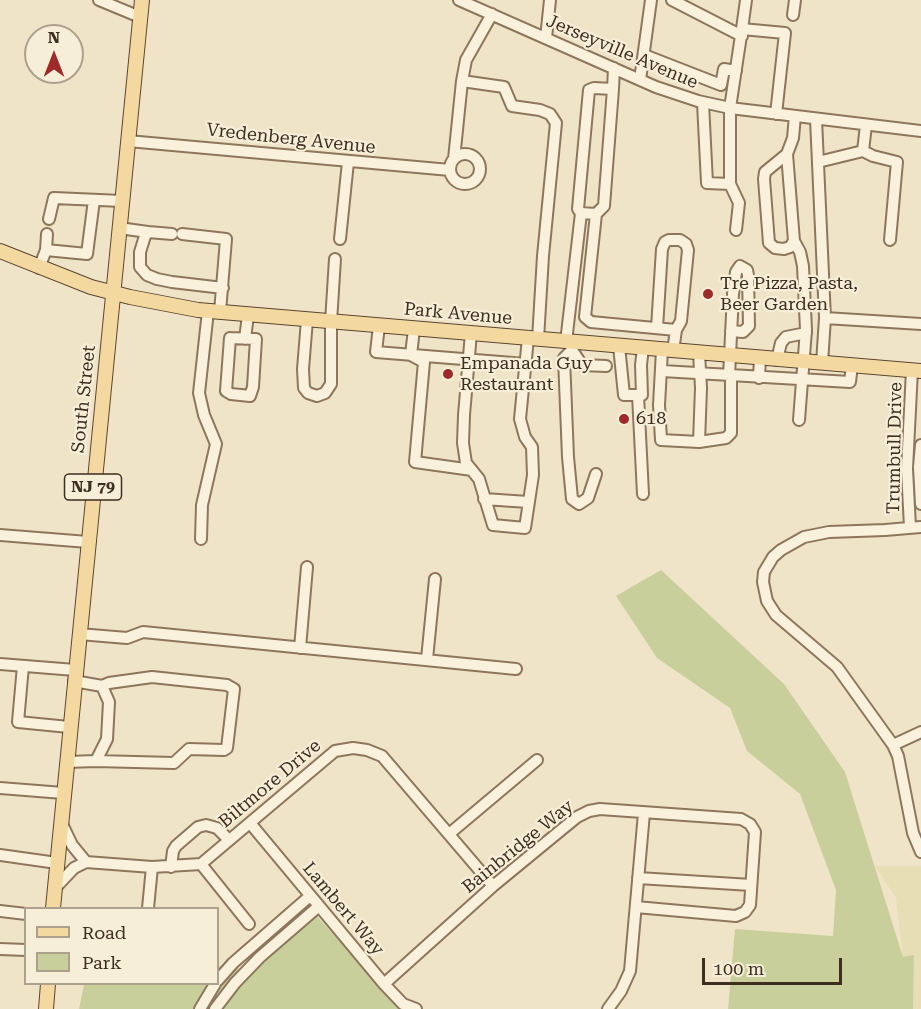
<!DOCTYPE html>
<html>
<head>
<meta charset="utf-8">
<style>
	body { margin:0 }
	#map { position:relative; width:921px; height:1009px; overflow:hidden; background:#f0e4c8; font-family:"Roboto Serif",serif }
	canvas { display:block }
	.legend { position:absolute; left:24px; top:907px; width:195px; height:78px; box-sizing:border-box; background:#f7eed8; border:2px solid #ada18e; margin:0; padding:8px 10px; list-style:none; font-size:18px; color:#3d2e20 }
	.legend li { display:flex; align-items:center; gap:12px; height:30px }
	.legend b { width:30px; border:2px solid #ada18e }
	.north { position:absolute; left:24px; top:24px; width:60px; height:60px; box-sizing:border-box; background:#f7eed8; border:2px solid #ada18e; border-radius:50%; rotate:0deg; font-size:16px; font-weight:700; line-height:24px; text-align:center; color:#3d2e20 }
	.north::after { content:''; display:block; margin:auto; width:21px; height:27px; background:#9e2a2b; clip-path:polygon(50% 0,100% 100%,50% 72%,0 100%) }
	.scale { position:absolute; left:702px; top:958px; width:140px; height:27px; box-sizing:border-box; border:3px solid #3d2e20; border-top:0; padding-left:8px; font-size:18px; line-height:21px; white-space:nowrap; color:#3d2e20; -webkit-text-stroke:4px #f7eed8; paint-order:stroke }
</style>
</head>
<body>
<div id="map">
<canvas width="921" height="1009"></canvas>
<ul class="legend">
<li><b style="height:8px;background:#f3d9a0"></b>Road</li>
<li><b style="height:16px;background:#c9cf9b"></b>Park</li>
</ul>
<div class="north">N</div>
<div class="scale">100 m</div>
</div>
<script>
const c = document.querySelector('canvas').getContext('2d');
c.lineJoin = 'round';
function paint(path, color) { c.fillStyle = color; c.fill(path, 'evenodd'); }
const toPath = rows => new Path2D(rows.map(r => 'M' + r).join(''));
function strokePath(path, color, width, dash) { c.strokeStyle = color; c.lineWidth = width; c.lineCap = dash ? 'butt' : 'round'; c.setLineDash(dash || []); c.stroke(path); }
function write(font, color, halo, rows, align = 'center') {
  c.font = font + ' "Roboto Serif",serif'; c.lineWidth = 4.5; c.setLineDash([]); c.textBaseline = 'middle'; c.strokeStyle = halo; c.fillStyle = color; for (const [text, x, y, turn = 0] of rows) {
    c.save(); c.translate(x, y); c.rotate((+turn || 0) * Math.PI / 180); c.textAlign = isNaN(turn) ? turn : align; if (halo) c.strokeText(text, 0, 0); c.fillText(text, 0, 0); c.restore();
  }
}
paint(toPath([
	[875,866,921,866,921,1009,913,1009,914,955,903,958,896,898]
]), '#e6deb5');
paint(toPath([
	[661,570,784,684,845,772,903,957,914,955,913,1009,728,1009,735,929,833,936,836,890,800,794,747,751,730,708,657,658,616,596],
	[312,911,402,1009,79,1009,84,985,218,984,218,966,242,969]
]), '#c9cf9b');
const minor = toPath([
	[99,0,140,17],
	[459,0,656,87,698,101,730,108,921,131],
	[672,0,742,36],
	[746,0,742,29,785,33,776,114],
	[793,15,795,0],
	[546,38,550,0],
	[644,55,721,85,724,69,736,71],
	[640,80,651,0],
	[462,81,504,87,512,106,540,110,550,114,556,123,543,256,538,339],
	[613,89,594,88,589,90,578,209,581,213,596,214,604,206,613,89,614,68],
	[703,103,707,183,730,184,730,108,742,29],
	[816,119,825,318,822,363],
	[128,141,450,170],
	[863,151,873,156,897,162,890,240],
	[787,154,765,172,764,179,769,243,775,248,784,249,790,247,794,241,787,154,793,138,795,116],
	'450 169a15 15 0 1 1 30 0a15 15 0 1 1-30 0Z',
	[454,159,462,81,466,60,492,14],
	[818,162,863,151,866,125],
	[730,184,739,203,736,230],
	[596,214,585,317,591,322,676,330],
	[49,219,54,198,122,201],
	[119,228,148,232],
	[172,234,148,232,145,236,140,252,140,267,147,275,157,279,172,282,223,288],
	[182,234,226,239,220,312],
	[340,239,348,162],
	[794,241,800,252,803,266,806,330,799,420],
	[46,250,87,254,94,200],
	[39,268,46,250,47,234],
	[825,318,921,324],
	[307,320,303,369,304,388,308,393,317,396,325,393,331,384,331,322,335,259],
	[379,326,376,352,525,364],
	[657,328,662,249,665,242,669,240,680,240,686,244,688,250,681,321,676,330,673,351],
	[414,329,411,355,424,362,415,462,472,470],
	[471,333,464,415,463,443,466,463,479,479,493,525,525,528,533,475,532,447,525,437,520,419,528,338],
	[230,338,256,339,253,387,250,396,231,394,226,391,230,338],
	[245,339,248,315],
	[566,342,581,213],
	[573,343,572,350,564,358,568,457,572,499,579,504,588,498,596,474],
	[619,346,624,395,642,395,641,365,643,348],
	[572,350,582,365,606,366],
	[662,350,659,405,661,440,699,442,701,388,699,353],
	[777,360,781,343,786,337,806,333],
	[662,371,850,382,852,365],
	[729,376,733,294,736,272,740,266,747,270,748,275,749,326,743,332,731,331],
	[759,378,760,358],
	[638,395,643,494],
	[699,442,726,438,731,433,731,376],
	[921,445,919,467,921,504],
	[484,499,528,502],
	[910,527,907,469,912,370],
	[921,527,885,530,829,532,804,537,781,550,773,557,764,572,763,582,767,601,776,615,837,667,893,745,898,756,913,833,921,852],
	[0,535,88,542],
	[201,539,202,505,216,444,204,415,199,393,208,311],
	[79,634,127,638,143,632,516,669],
	[300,648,307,567],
	[427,659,435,579],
	[0,664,75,670],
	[23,666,18,722,69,727],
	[893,745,921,732],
	[96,761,174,763,189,749,224,750,227,748,234,689,227,685,152,677,109,683,102,686],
	[67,762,96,761,107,739,109,702,102,686,74,681],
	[0,788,63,793],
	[61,822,72,845,86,862],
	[250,823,384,984,403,1004,416,1009],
	[449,834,537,760],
	[0,855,57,863],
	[201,864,249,924],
	[171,867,173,851,176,846,198,827,206,825,217,828,229,840],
	[638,878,751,885],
	[55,888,74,868,86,862,152,867,201,864,335,751,353,748,367,750,382,756,493,886],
	[148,908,152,867],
	[0,911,26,914],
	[0,949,26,950],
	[218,980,233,963,310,896],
	[384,984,493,886,577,817,589,811,600,809,741,819,750,824,755,832,750,905,745,912,736,916,636,907],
	[200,1009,215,984],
	[215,1009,235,983,260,957,319,906],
	[608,1009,621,991,630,971,644,813]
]);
const major = toPath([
	[0,251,91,287,130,297,198,310,921,371],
	[53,908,142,0],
	[46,1009,48,984]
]);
strokePath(minor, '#8d765c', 14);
strokePath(major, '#5b4430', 16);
strokePath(minor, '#faf1dc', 10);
strokePath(major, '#f3d9a0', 14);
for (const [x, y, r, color] of [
	[708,294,6,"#9e2a2b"],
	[448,374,6,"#9e2a2b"],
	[624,419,6,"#9e2a2b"]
]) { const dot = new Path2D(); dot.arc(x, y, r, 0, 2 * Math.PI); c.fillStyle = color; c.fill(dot); strokePath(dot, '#f7eed8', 2); }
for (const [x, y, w] of [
	[93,487,57]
]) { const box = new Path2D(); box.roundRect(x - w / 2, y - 13, w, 26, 4.5); c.fillStyle = '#f7eed8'; c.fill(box); strokePath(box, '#3d2e20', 1.5); }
write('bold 16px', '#3d2e20', null, [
	["NJ 79",93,487]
]);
write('18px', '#3d2e20', '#f7eed8', [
	["Jerseyville Avenue",622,52,23],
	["Vredenberg Avenue",291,139,6],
	["Park Avenue",458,314,5],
	["South Street",84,399,-84],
	["Trumbull Drive",895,448,-89],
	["Biltmore Drive",270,784,-40],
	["Bainbridge Way",518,847,-39],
	["Lambert Way",343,909,50]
]);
write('18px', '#3d2e20', '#f7eed8', [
	["Tre Pizza, Pasta,",720,284],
	["Beer Garden",720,305],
	["Empanada Guy",460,364],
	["Restaurant",460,385],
	["618",636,419]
], 'left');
</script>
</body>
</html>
